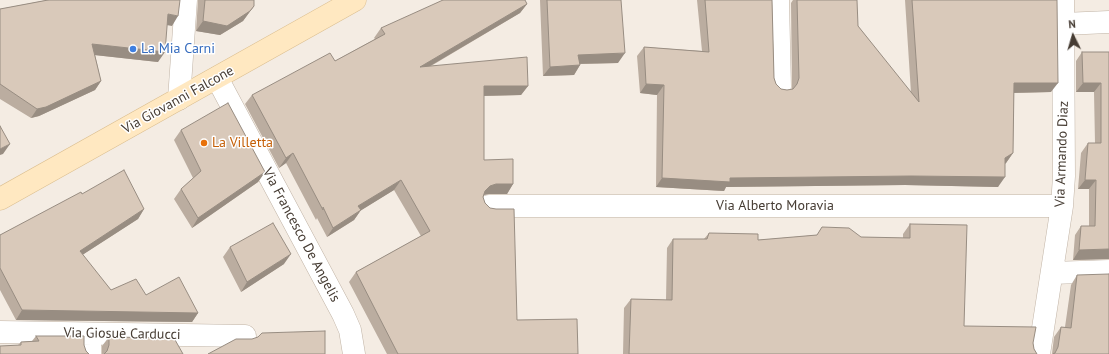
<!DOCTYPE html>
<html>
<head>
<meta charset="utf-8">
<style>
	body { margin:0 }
	#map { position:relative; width:1109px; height:354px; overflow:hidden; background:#f4ece3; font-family:"PT Sans",sans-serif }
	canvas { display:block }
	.north { position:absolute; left:1053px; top:16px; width:40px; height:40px; -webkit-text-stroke:3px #fff; paint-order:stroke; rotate:355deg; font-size:11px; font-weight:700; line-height:16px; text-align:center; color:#463c33 }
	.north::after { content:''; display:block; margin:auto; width:14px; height:18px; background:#463c33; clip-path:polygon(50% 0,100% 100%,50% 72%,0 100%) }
</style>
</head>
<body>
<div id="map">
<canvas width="1109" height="354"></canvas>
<div class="north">N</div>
</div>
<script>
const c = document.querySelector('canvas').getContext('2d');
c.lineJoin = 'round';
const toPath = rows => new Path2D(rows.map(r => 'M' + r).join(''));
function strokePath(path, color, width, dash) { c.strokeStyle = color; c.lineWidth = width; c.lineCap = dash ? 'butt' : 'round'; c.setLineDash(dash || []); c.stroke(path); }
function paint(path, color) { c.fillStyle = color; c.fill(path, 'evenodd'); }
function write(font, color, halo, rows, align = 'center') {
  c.font = font + ' "PT Sans",sans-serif'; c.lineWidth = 3; c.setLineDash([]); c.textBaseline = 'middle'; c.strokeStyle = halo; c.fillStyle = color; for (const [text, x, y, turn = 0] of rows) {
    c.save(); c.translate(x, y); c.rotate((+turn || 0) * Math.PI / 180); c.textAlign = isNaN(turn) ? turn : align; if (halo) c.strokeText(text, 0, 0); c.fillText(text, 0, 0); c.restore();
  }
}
const minor = toPath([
	[778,0,780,87],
	[1063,24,1109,22],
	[217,78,343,314,350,330,354,354],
	[179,99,186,0],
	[489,206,1062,206],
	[1052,273,1109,271],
	[0,332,245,336],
	[90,354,90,334],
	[1039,354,1062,206,1064,176,1063,0]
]);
const secondary = toPath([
	[0,199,355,0]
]);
strokePath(minor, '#c0b3a5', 23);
strokePath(secondary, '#dbbe8f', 23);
strokePath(minor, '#fff', 22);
strokePath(secondary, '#ffe8c1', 22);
paint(toPath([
	[47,0,172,26,167,25,158,62,95,55,101,81,95,90,39,116,31,118,0,99,0,9],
	[198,0,254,0,254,6,243,21,220,35,196,31],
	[540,0,621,0,618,63,580,64,580,65,574,75,543,76],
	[697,0,772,0,774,78,776,84,781,89,787,90,792,89,792,87,791,3,793,0,797,0,858,26,911,93,905,0,1057,0,1051,92,1014,93,1013,153,1006,163,1005,164,998,187,905,185,726,187,724,191,656,187,657,95,640,93,637,56,644,47,702,51],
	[527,4,520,13,431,66,528,86,521,95,484,96,484,160,513,184,507,194,489,194,484,195,483,197,517,320,578,354,387,354,349,282,356,272,421,236,394,190,361,210,354,220,327,237,317,218,316,220,286,163,279,168,245,104,252,95,335,61,375,39,374,38,381,28],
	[1082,52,1109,52,1109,259,1073,260,1075,235,1081,226,1089,226,1089,189,1078,189,1081,153,1088,143,1095,143,1094,92,1076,92,1076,61],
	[181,130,265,172,258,182,192,228,174,199,181,189,193,178,174,140],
	[82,194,144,209,138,219,82,255,111,290,146,295,198,313,192,322,16,320,0,290,0,235],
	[910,224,964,326,1033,343,1034,349,1037,354,623,354,624,308,631,299,666,300,667,248,673,239,704,239,709,233,758,240,817,235,822,227,861,237,903,238,903,234],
	[230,247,284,264,241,292,223,257],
	[1077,275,1109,354,1052,354,1054,337,1061,327,1065,327,1071,285],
	[36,336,84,336,18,345,21,342,32,341],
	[109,337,183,354,102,354,102,346]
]), '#bbada0');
paint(toPath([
	[527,4,520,13,413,76,420,67],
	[254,6,243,21,220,35,196,31,203,21],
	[168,14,178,16,172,26,161,24],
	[92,44,165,52,158,62,85,54],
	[625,53,618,63,572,64,578,55],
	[580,65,574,75,543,76,550,67],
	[101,81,95,90,39,116,31,118,37,109],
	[1014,83,1058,83,1051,92,1008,93],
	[1083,83,1101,83,1094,92,1076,92],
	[646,84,664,85,657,95,640,93],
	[484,86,528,86,521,95,478,96],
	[10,144,3,154,0,155,0,149],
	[293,153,286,163,279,168,286,158],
	[1013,153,1006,163,998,168,1005,158],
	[265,172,258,182,192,228,198,218],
	[911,176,1005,177,998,187,905,185,726,187,724,191,656,187,662,178,730,178],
	[401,180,394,190,352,216,358,206],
	[1085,180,1096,180,1089,189,1078,189],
	[496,184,513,184,507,194,489,194,483,195,485,191,490,186],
	[144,209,138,219,73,261,80,251],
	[361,210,354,220,327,237,333,228],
	[1109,249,1109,259,1073,260,1079,250],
	[291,254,284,264,241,292,247,282],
	[22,310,198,313,192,322,16,320]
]), '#988d82');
const building = toPath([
	[48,0,180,0,178,16,168,14,165,52,92,44,101,81,46,107,37,109,0,84,0,9,48,0],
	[205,0,254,0,254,6,250,11,227,26,203,21,205,0],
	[443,0,525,0,527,4,420,67,527,57,528,86,484,86,484,160,513,159,513,184,496,184,490,186,485,191,483,197,485,203,490,208,496,209,514,209,517,320,577,319,578,354,398,354,356,272,430,231,401,180,358,206,361,210,333,228,323,207,323,210,293,153,286,158,252,95,330,53,335,61,385,34,381,28,443,0],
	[547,0,621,0,625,53,578,55,580,65,550,67,547,0],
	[705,0,772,0,774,78,776,84,781,89,787,90,793,89,797,84,799,78,797,0,857,0,858,26,919,102,912,0,1057,0,1058,83,1014,83,1013,153,1005,158,1005,177,911,176,730,178,730,182,662,178,664,85,646,84,644,47,709,52,705,0],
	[1082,52,1109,52,1109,249,1079,250,1081,226,1095,226,1096,180,1085,180,1088,143,1101,143,1101,83,1083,83,1082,52],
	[228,103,265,172,198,218,181,189,201,171,181,130,228,103],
	[0,126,10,144,0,149,0,126],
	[124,170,144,209,80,251,111,290,136,279,146,295,179,277,198,313,22,310,0,268,0,235,81,192,82,194,124,170],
	[273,223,291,254,247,282,230,247,273,223],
	[910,224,967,225,964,326,1036,327,1033,343,1034,349,1037,354,629,354,631,299,672,300,673,239,707,239,709,233,758,234,758,240,817,235,822,227,849,228,861,237,910,238,910,224],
	[1109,274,1109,354,1053,354,1055,353,1058,347,1061,327,1071,328,1077,275,1109,274],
	[325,331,325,354,208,354,236,339,252,339,258,337,262,333,325,331],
	[36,336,84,336,84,345,86,351,89,354,0,354,0,346,21,345,21,342,39,341,36,336],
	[109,337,174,338,183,354,104,354,107,351,109,345,109,337]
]);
paint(building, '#d9c9ba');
strokePath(building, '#988d82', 1);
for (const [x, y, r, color] of [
	[133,49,4,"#3f7fe0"],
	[204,143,4,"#e8710a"]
]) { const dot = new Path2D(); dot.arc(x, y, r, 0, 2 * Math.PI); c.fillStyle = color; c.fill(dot); strokePath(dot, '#fff', 1.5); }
write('14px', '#366cbe', '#fff', [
	["La Mia Carni",141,49]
], 'left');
write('14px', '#463c33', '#fff', [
	["Via Giovanni Falcone",178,100,-29],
	["Via Armando Diaz",1062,154,-88],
	["Via Alberto Moravia",775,206],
	["Via Francesco De Angelis",301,235,62],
	["Via Giosuè Carducci",122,334,1]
]);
write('14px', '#c56008', '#fff', [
	["La Villetta",212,143]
], 'left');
</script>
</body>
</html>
